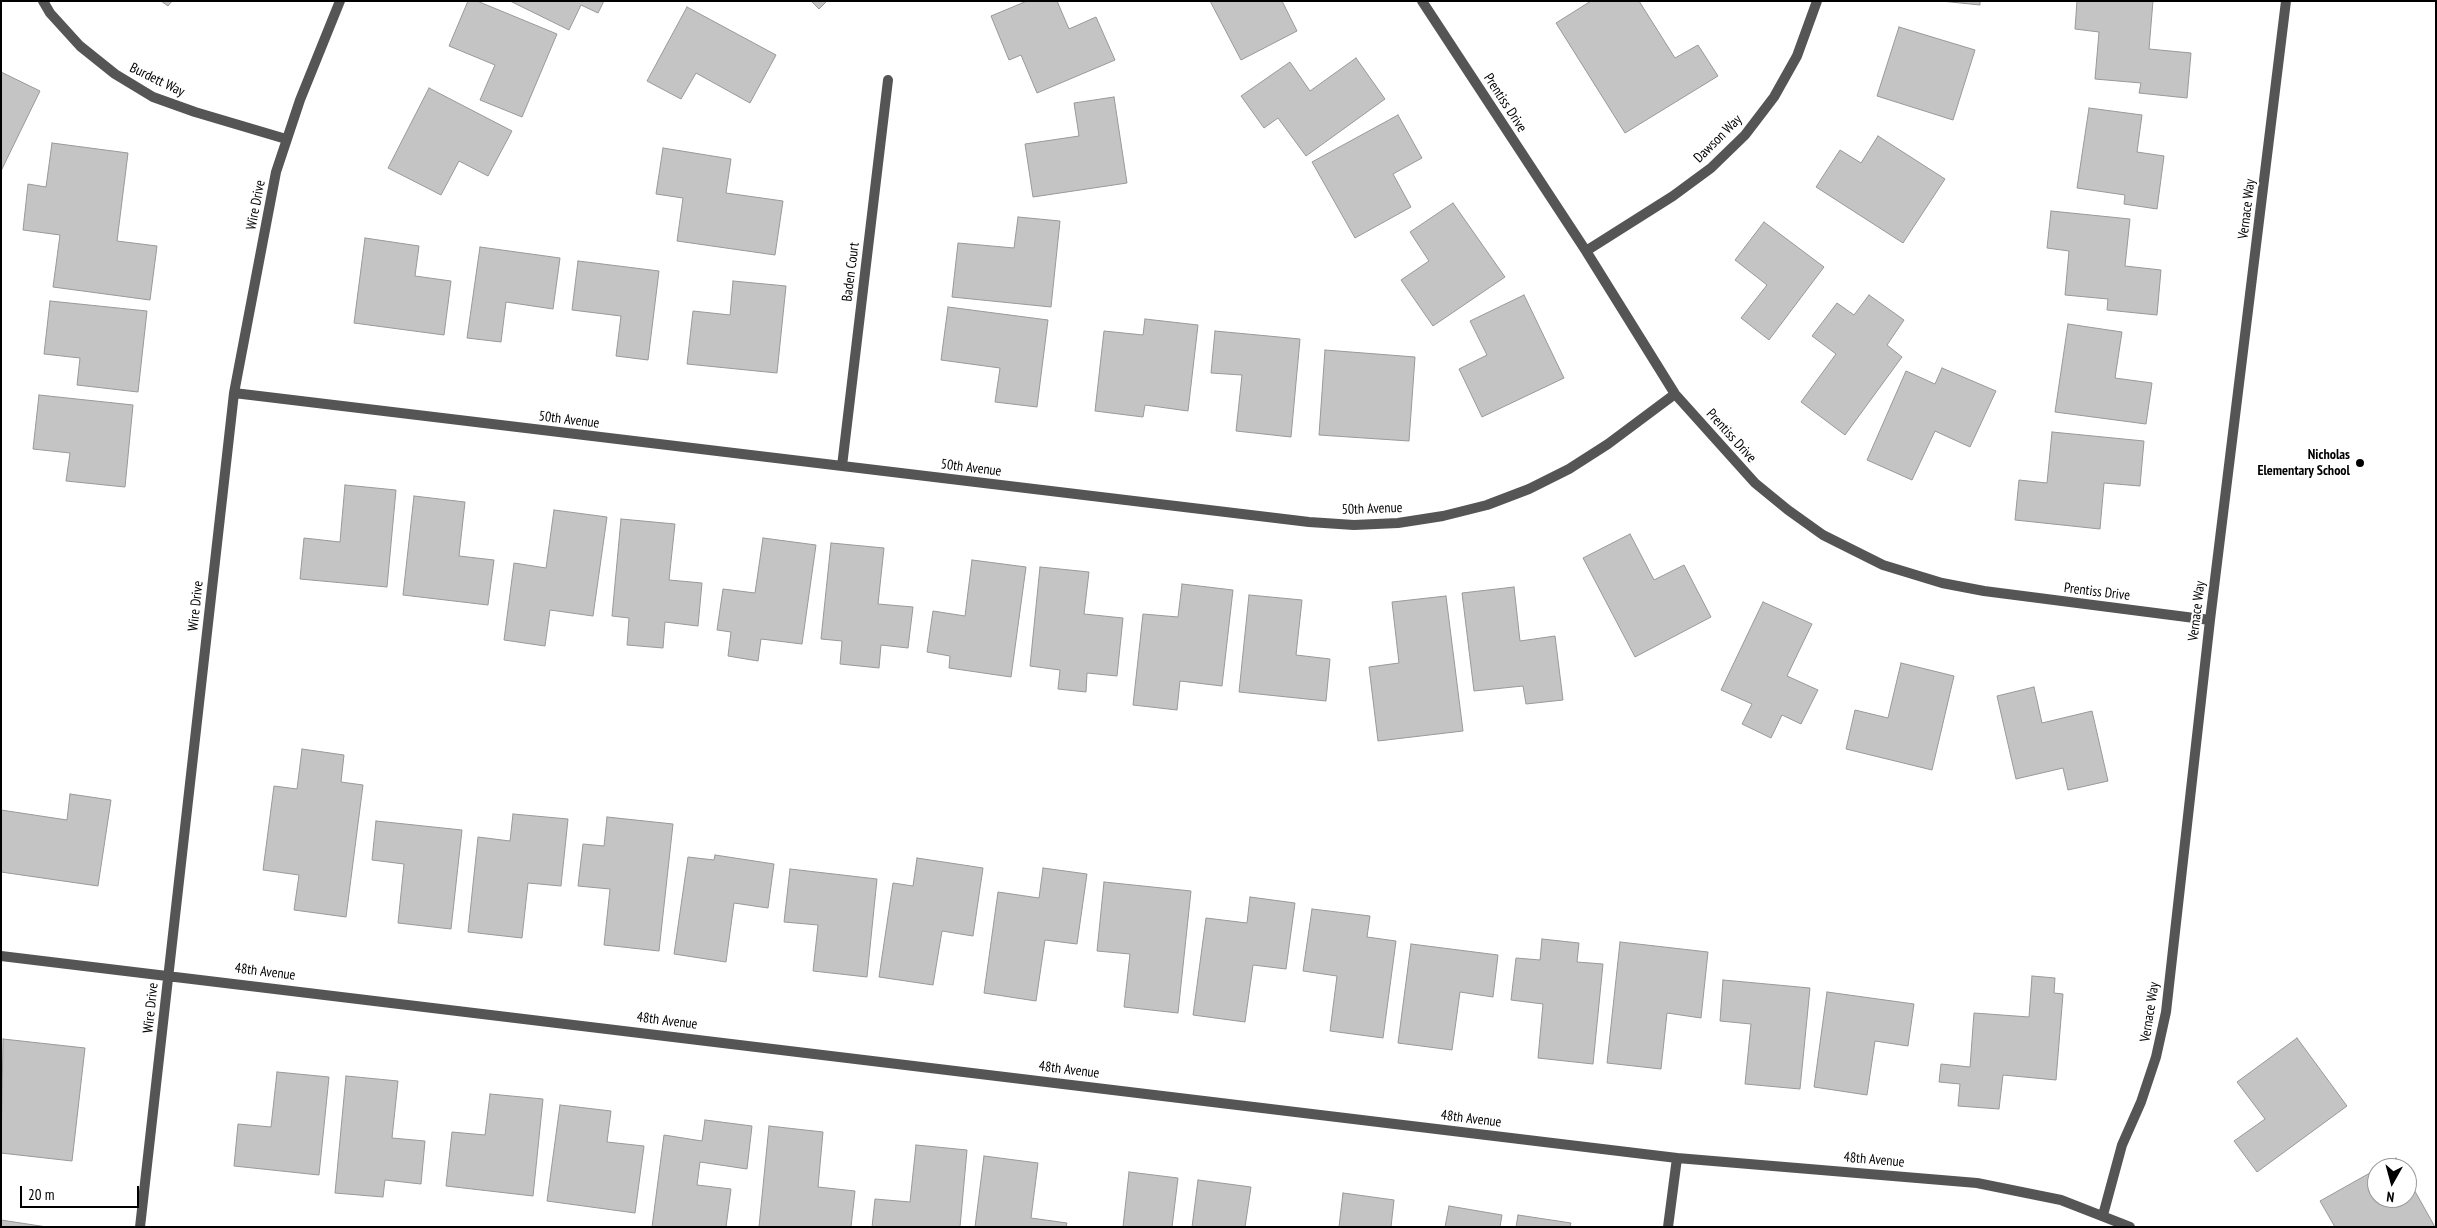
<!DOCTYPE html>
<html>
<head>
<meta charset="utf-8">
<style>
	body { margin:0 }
	#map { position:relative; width:2437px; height:1228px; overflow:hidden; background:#fff; font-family:"PT Sans Narrow",sans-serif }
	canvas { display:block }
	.frame { position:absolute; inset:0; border:2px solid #000; pointer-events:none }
	.north { position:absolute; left:2367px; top:1158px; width:50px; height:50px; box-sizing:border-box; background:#fff; border:1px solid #999; border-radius:50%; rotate:187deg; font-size:14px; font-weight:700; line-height:20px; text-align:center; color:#000 }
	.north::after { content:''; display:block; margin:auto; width:18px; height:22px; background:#000; clip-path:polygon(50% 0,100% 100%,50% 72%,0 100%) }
	.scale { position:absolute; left:20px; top:1186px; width:119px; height:22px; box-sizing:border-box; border:2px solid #000; border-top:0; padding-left:6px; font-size:15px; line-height:18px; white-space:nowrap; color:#000; -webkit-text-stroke:4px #fff; paint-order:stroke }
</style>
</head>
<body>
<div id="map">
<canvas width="2437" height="1228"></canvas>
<div class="frame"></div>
<div class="north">N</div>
<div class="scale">20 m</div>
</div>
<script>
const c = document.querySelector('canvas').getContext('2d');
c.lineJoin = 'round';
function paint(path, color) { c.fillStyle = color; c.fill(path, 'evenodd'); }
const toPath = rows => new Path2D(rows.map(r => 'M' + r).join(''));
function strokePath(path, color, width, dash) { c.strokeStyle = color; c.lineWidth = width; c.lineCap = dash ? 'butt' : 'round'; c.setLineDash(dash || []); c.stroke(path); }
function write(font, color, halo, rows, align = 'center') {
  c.font = font + ' "PT Sans Narrow",sans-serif'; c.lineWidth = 4.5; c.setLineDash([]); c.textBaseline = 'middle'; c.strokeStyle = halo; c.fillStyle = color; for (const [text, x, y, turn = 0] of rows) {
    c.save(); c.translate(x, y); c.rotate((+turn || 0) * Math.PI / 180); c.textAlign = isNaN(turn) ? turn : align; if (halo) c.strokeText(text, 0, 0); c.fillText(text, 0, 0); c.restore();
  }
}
const building = toPath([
	[161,1,172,1,168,6,161,1],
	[468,1,477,1,557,34,522,117,480,100,495,65,449,46,468,1],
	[510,1,604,1,598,13,581,5,569,30,510,1],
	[811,1,827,1,819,9,811,1],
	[1027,1,1057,1,1069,29,1096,17,1115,60,1037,93,1021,55,1009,60,991,16,1027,1],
	[1210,1,1282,1,1297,31,1241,60,1210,1],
	[1591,1,1639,1,1675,58,1698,45,1718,76,1625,133,1556,23,1591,1],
	[1941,1,1980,1,1980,5,1941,1],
	[2077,1,2153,1,2149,49,2191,53,2187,98,2139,93,2141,83,2095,79,2099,32,2075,29,2077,1],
	[687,7,776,55,750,103,696,73,681,99,647,81,687,7],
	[1899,27,1975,50,1953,120,1877,96,1899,27],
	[1356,58,1385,99,1306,156,1278,118,1264,128,1241,96,1290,62,1310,91,1356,58],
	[1,72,40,91,1,171,1,72],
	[429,88,512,131,488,176,459,161,441,195,388,168,429,88],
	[1114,97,1127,183,1033,197,1025,144,1079,136,1074,103,1114,97],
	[2089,108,2142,115,2137,152,2164,156,2157,209,2124,204,2125,195,2077,188,2089,108],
	[1398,115,1422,158,1393,174,1411,207,1355,238,1312,162,1398,115],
	[1878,136,1945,179,1903,243,1816,187,1840,150,1861,163,1878,136],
	[52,143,128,153,117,241,157,246,150,300,53,287,60,235,23,230,28,184,46,187,52,143],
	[663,148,731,159,726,193,783,201,775,255,677,241,683,198,656,194,663,148],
	[1453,203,1505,277,1433,326,1401,280,1429,261,1410,232,1453,203],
	[2051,211,2130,219,2125,266,2161,270,2157,315,2107,310,2108,299,2065,295,2069,251,2047,248,2051,211],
	[1018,217,1060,221,1051,307,952,297,958,243,1014,248,1018,217],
	[1764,222,1824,267,1769,340,1741,318,1767,285,1735,260,1764,222],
	[365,238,419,246,415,276,451,281,444,335,354,323,365,238],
	[480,247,560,258,553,309,506,302,501,342,467,338,480,247],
	[578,261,659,271,648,360,616,356,621,316,572,310,578,261],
	[733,281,786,286,777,373,687,364,693,311,730,315,733,281],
	[1524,295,1564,378,1482,417,1459,369,1487,355,1470,321,1524,295],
	[1869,295,1904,320,1887,345,1902,357,1845,435,1801,402,1836,354,1812,336,1837,303,1854,315,1869,295],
	[50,301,147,311,138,392,77,385,80,358,44,354,50,301],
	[948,307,1048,320,1037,407,995,402,1000,368,941,360,948,307],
	[1145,319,1198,325,1188,411,1145,405,1143,417,1095,411,1104,331,1143,335,1145,319],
	[2068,324,2122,332,2115,378,2152,383,2146,424,2055,412,2068,324],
	[1215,331,1300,339,1291,437,1236,431,1242,375,1211,373,1215,331],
	[1325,350,1415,357,1409,441,1319,435,1325,350],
	[1942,368,1996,391,1970,447,1935,431,1912,480,1867,460,1906,371,1935,384,1942,368],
	[39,395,133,405,125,487,66,481,70,453,33,449,39,395],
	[2052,432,2144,441,2140,486,2104,483,2100,529,2015,520,2019,480,2047,483,2052,432],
	[345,485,396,490,387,587,300,579,304,538,340,542,345,485],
	[414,496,465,502,459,556,494,560,488,605,403,595,414,496],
	[554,510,607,517,593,616,550,610,545,646,504,640,514,563,546,568,554,510],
	[621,519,675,524,669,580,702,583,698,626,665,622,663,648,627,645,629,618,612,616,621,519],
	[1630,534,1654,580,1684,565,1711,617,1635,657,1583,558,1630,534],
	[763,538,816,545,802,644,761,639,758,661,728,656,731,632,717,630,723,589,755,593,763,538],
	[831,543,884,548,878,604,913,607,908,648,881,645,879,668,840,664,842,641,821,639,831,543],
	[972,560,1026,567,1011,677,949,668,950,656,927,652,933,611,965,616,972,560],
	[1040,567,1089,572,1084,614,1123,618,1117,676,1087,673,1086,692,1058,689,1060,670,1030,666,1040,567],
	[1182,584,1233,590,1222,686,1180,681,1177,710,1133,705,1143,614,1178,617,1182,584],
	[1514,587,1520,641,1555,636,1563,700,1526,704,1523,686,1474,691,1462,593,1514,587],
	[1249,595,1302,600,1296,655,1330,659,1326,701,1239,692,1249,595],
	[1446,596,1463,731,1378,741,1369,667,1399,663,1392,602,1446,596],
	[1763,602,1812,624,1787,676,1818,690,1801,724,1782,715,1771,738,1742,724,1752,704,1721,690,1763,602],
	[1901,663,1954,676,1932,770,1846,749,1855,710,1888,718,1901,663],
	[2034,687,2042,723,2092,711,2108,781,2068,790,2063,768,2016,779,1997,696,2034,687],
	[302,749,344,755,341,782,363,785,346,917,294,910,299,875,263,870,274,786,297,789,302,749],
	[70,794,111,800,98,886,1,872,1,810,67,820,70,794],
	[513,814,568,819,561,886,528,883,522,938,468,932,478,837,510,841,513,814],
	[607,817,673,824,659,951,604,945,610,889,578,886,583,844,604,846,607,817],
	[376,821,462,830,451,929,398,923,404,864,372,860,376,821],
	[715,855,774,864,768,908,734,903,726,962,674,954,688,857,714,860,715,855],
	[917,858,983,868,973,936,942,931,933,985,879,977,893,883,913,886,917,858],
	[1043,868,1087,874,1077,944,1045,940,1036,1001,984,993,998,892,1039,898,1043,868],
	[790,869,877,879,867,977,813,971,818,925,784,922,790,869],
	[1104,882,1191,891,1178,1013,1124,1007,1130,954,1097,951,1104,882],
	[1250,897,1295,903,1286,969,1253,965,1245,1022,1193,1015,1206,918,1247,923,1250,897],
	[1312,909,1370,916,1367,937,1396,941,1383,1038,1330,1031,1337,976,1303,971,1312,909],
	[1542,939,1579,943,1577,962,1603,964,1593,1064,1538,1058,1543,1004,1511,1000,1516,958,1540,960,1542,939],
	[1620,942,1708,952,1701,1018,1667,1013,1661,1069,1607,1063,1620,942],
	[1411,944,1498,955,1493,997,1460,992,1452,1050,1398,1043,1411,944],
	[2032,976,2055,978,2054,993,2063,994,2056,1080,2003,1075,1999,1109,1958,1106,1960,1084,1939,1082,1941,1064,1970,1067,1974,1013,2029,1017,2032,976],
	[1723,980,1810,988,1800,1089,1745,1084,1751,1024,1720,1021,1723,980],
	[1827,992,1914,1004,1908,1046,1875,1041,1867,1095,1814,1087,1827,992],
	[2297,1038,2347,1106,2257,1172,2234,1141,2265,1119,2237,1082,2297,1038],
	[3,1039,85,1048,72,1161,1,1153,3,1039],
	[277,1072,329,1077,319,1175,234,1166,238,1124,271,1127,277,1072],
	[346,1076,398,1081,392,1138,425,1141,421,1184,385,1180,383,1197,335,1193,346,1076],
	[490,1094,543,1099,533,1196,446,1186,452,1132,485,1135,490,1094],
	[560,1105,611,1111,607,1142,644,1146,635,1213,547,1201,560,1105],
	[705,1120,752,1126,747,1169,700,1162,697,1185,731,1189,726,1227,652,1227,664,1135,702,1141,705,1120],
	[769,1126,823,1132,818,1187,855,1191,851,1227,759,1227,769,1126],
	[916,1145,967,1150,960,1227,872,1227,875,1199,910,1202,916,1145],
	[984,1156,1038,1163,1031,1218,1067,1223,1066,1227,975,1227,984,1156],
	[2396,1158,2402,1168,2379,1168,2396,1158],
	[2377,1169,2377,1198,2407,1198,2407,1177,2435,1227,2335,1227,2320,1201,2377,1169],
	[1129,1172,1178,1178,1172,1227,1123,1227,1129,1172],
	[1198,1180,1251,1187,1245,1227,1192,1227,1198,1180],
	[1343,1193,1394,1200,1391,1227,1339,1227,1343,1193],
	[1449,1206,1502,1215,1500,1227,1445,1227,1449,1206],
	[1518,1215,1571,1223,1570,1227,1516,1227,1518,1215],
	[1,1220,47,1227,1,1227,1,1220]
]);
paint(building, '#c4c4c4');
strokePath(building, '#999', 1);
strokePath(toPath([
	[43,1,50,13,80,46,115,74,153,97,195,112,286,139],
	[1422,1,1586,251,1675,394,1755,483,1788,510,1823,535,1883,565,1942,583,1984,591,2210,620],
	[1586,251,1673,196,1711,168,1745,135,1774,97,1797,56,1817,1],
	[234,393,1309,522,1354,525,1398,523,1443,516,1487,505,1529,489,1569,469,1608,444,1675,394],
	[842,466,888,80],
	[1,956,1677,1158,1977,1183,2061,1200,2130,1227],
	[2103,1215,2122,1145,2141,1102,2156,1057,2166,1012,2210,620,2286,1],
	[140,1227,234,393,276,172,300,100,340,1],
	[1668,1227,1677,1158]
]), '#555', 10);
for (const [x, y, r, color] of [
	[2360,463,5,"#000"]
]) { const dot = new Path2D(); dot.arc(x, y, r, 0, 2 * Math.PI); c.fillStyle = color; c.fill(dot); strokePath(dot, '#fff', 2); }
write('14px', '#000', '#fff', [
	["Burdett Way",157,80,26],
	["Prentiss Drive",1505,103,57],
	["Dawson Way",1718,139,-45],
	["Wire Drive",256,205,-79],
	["Vernace Way",2247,209,-83],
	["Baden Court",851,272,-83],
	["50th Avenue",569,420,7],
	["Prentiss Drive",1731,436,48],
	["50th Avenue",971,468,7],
	["50th Avenue",1372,509,-2],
	["Prentiss Drive",2097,592,7],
	["Wire Drive",196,606,-84],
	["Vernace Way",2197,611,-83],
	["48th Avenue",265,972,7],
	["Wire Drive",151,1008,-84],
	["Vernace Way",2150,1012,-81],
	["48th Avenue",667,1021,7],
	["48th Avenue",1069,1070,7],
	["48th Avenue",1471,1119,7],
	["48th Avenue",1874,1160,5]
]);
write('bold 14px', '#000', '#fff', [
	["Nicholas",2350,455],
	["Elementary School",2350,471]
], 'right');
</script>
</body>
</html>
